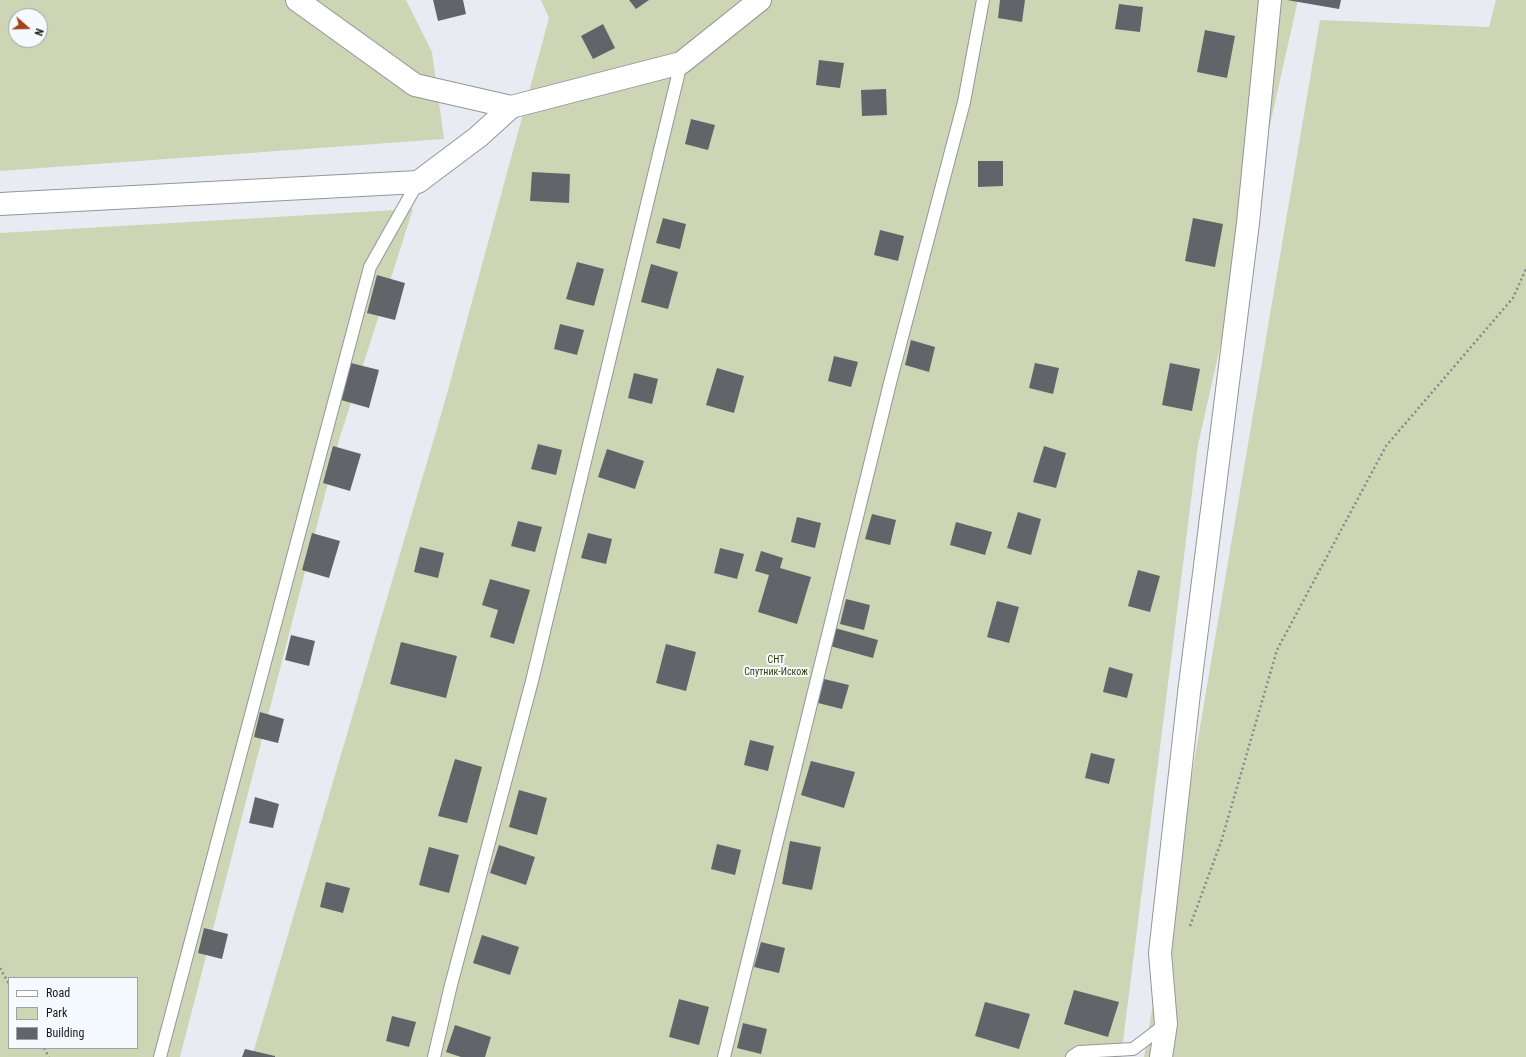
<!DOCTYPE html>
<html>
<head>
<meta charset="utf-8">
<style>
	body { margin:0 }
	#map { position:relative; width:1526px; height:1057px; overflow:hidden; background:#e8ecf2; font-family:"Roboto Condensed",sans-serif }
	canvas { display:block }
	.legend { position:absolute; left:8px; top:977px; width:130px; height:72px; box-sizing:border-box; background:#f5faff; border:1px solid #9da1a5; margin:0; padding:5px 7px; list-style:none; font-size:12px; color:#191b1d }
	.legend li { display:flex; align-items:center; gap:8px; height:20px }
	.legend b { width:20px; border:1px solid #9da1a5 }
	.north { position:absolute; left:8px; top:8px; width:40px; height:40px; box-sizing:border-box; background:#f5faff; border:1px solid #9da1a5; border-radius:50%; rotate:110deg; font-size:11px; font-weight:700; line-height:16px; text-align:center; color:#191b1d }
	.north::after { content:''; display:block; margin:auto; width:14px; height:18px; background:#a74216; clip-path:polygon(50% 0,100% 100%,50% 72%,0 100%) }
</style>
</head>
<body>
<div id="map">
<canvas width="1526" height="1057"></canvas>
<ul class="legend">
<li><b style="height:5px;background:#fff"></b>Road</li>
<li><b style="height:11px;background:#ced5b5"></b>Park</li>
<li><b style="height:11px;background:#61656a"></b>Building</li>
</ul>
<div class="north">N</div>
</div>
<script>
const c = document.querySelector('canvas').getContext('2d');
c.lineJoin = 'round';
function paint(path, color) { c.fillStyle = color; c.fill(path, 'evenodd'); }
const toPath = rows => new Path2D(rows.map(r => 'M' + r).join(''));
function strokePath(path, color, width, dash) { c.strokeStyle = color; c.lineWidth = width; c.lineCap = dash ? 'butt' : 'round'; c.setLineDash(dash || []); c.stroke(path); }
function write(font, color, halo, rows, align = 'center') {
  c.font = font + ' "Roboto Condensed",sans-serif'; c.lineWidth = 4; c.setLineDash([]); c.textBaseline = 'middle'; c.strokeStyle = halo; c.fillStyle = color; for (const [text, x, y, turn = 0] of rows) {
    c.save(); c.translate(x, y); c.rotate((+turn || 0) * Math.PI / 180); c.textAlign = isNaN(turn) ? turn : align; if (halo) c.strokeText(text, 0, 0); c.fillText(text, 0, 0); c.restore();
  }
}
paint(toPath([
	[0,0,406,0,432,52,444,139,0,171],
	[16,16,40,16,40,40,16,40],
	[541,0,1298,0,1198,445,1121,1057,252,1057,445,401,549,18],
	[1496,0,1526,0,1526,1057,1144,1057,1320,20,1489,27],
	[413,209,339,440,180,1057,0,1057,0,233],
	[9,978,137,978,137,1048,9,1048]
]), '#ced5b5');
paint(toPath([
	[433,0,463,0,466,14,438,21],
	[629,0,649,0,636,9],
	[1000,0,1025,0,1022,22,998,18],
	[1287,0,1341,0,1339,9],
	[1119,4,1143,7,1140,32,1115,29],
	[603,24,615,48,593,59,581,36],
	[1205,30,1235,36,1227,78,1197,72],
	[819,60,844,63,840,88,816,85],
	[886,89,887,115,862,116,861,90],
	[691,119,715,125,708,150,685,144],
	[978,161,1003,161,1003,186,978,187],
	[532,172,570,174,569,203,530,201],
	[663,218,686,224,680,249,656,243],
	[1193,218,1223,224,1215,267,1185,261],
	[880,230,904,236,898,261,874,255],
	[577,262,604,269,594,306,566,299],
	[651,264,678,272,668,309,641,302],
	[377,275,405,283,395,320,367,313],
	[560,324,584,330,577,355,554,349],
	[911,340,935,347,929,372,905,365],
	[834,356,858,362,851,387,828,381],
	[351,363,379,370,369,408,341,400],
	[1035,363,1059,368,1053,394,1029,388],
	[1170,363,1200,369,1192,411,1162,405],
	[717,368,744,376,734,413,706,405],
	[634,373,658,379,652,404,628,398],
	[538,444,562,450,556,475,531,469],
	[333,446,361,454,350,491,323,483],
	[1044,446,1066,453,1056,488,1033,482],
	[607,449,644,461,635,489,598,477],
	[1018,512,1041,519,1031,555,1007,548],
	[872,514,896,520,890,545,865,539],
	[797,517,821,523,815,548,791,542],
	[518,521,542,527,535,552,511,546],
	[956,522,992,532,985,555,950,545],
	[312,533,340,541,329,578,302,570],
	[588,533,612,539,606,564,581,558],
	[420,547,444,553,438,578,414,572],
	[720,548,744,554,737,579,714,573],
	[761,551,783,558,780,568,811,577,797,624,758,612,769,575,755,571],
	[1138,570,1160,576,1150,612,1128,606],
	[490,579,530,590,514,644,490,637,498,610,482,605],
	[846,599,870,605,864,630,840,624],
	[997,601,1019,607,1009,643,987,637],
	[835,628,878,640,873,658,830,646],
	[291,635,315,641,309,666,285,660],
	[401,642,457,656,446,698,390,684],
	[666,644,696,652,686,691,656,683],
	[1109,667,1133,674,1127,698,1103,692],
	[824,679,849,685,842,709,818,703],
	[260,712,284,719,278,743,254,737],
	[750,740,774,746,768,771,744,765],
	[1091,753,1115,759,1109,784,1085,778],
	[455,759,482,767,467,823,438,816],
	[811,761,855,772,844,808,801,795],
	[519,790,547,798,537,835,509,827],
	[255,797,279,804,273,828,249,823],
	[790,841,821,847,812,890,782,884],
	[717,844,741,850,735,875,711,869],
	[499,845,535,857,526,885,490,873],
	[429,847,459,855,449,893,419,885],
	[326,882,350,888,343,913,320,907],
	[204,928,228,934,222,959,198,953],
	[482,935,519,947,510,975,473,963],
	[761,942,785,948,779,973,754,967],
	[1074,990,1119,1002,1108,1037,1064,1024],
	[679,999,709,1007,699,1045,669,1037],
	[985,1002,1030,1014,1019,1049,975,1036],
	[392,1016,416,1022,409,1047,386,1041],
	[743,1023,767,1029,761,1054,737,1048],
	[455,1025,491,1037,485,1057,461,1057,446,1052],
	[245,1049,275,1056,275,1057,242,1057]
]), '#61656a');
const lane = toPath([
	[160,1057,370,267,418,182],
	[434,1057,451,985,532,681,681,63],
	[724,1057,891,379,964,102,983,0],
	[1072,1057,1079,1052,1133,1049,1166,1024]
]);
const street = toPath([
	[297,0,415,85,511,107],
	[0,204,418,182,478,137,511,107,681,63,760,0],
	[1161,1057,1166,1024,1160,953,1189,693,1248,223,1270,0]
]);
strokePath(lane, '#92969b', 14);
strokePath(street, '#92969b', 24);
strokePath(toPath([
	[1190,926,1221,842,1277,650,1386,446,1513,298,1526,269],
	[0,968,9,984],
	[44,1048,49,1057]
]), '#85888c', 2.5, [2, 3]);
strokePath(lane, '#fff', 12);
strokePath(street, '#fff', 22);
write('10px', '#373f07', '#f5faff', [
	["СНТ",776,660],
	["Спутник-Искож",776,672]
]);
</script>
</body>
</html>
